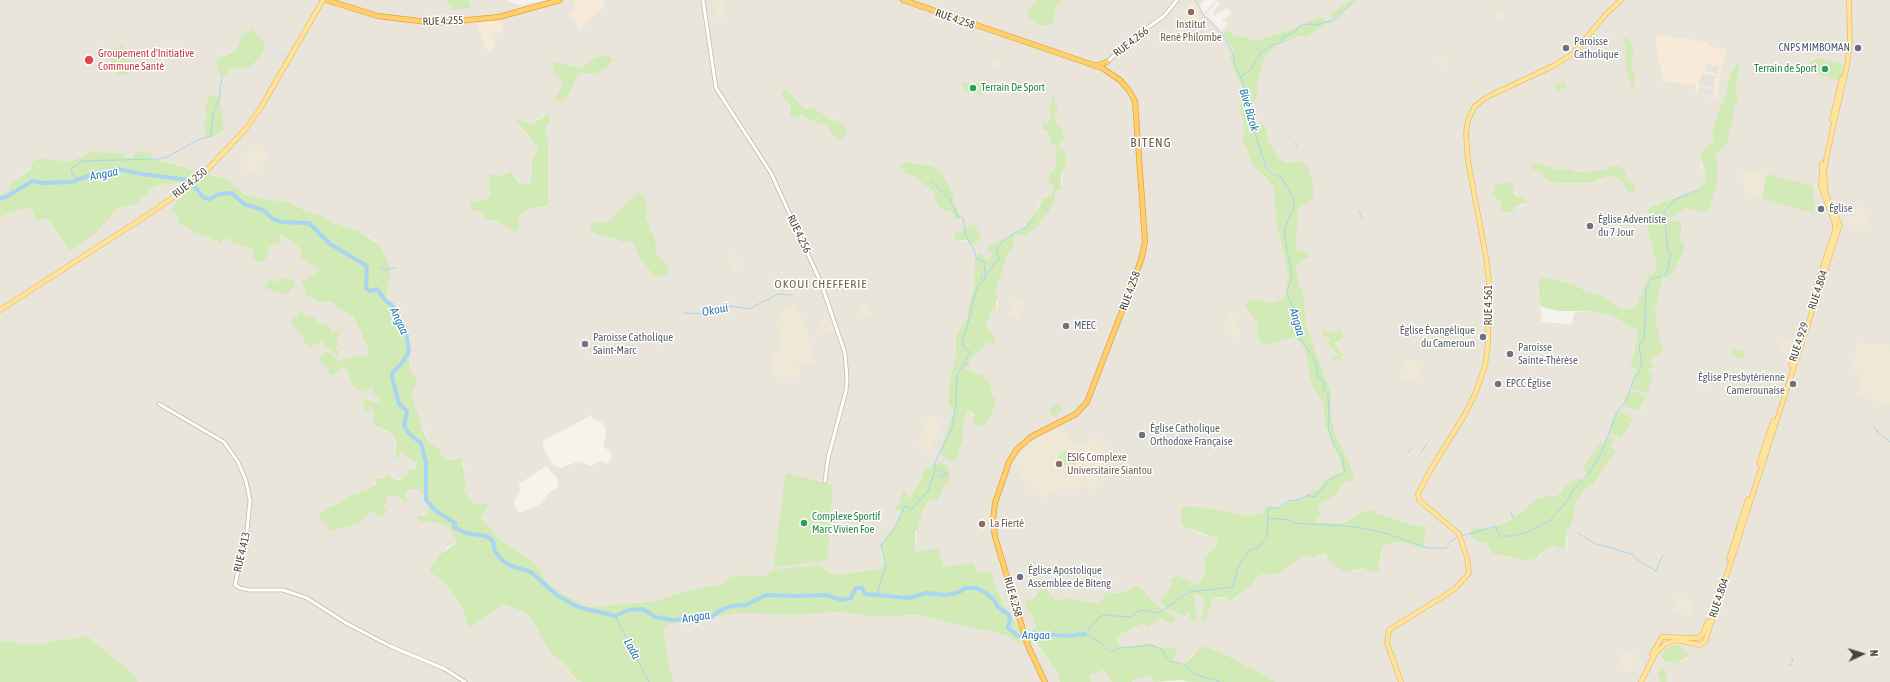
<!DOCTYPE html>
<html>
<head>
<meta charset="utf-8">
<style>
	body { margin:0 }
	#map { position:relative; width:1890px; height:682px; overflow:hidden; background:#f6f3ec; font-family:"Asap Condensed",sans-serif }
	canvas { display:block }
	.north { position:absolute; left:1842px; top:634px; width:40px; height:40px; -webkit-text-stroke:3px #fff; paint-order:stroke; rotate:86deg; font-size:11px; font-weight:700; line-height:16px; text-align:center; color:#4b4439 }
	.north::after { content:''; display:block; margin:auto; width:14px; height:18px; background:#4b4439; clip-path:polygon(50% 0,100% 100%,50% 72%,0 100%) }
</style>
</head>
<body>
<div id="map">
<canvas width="1890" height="682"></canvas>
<div class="north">N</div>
</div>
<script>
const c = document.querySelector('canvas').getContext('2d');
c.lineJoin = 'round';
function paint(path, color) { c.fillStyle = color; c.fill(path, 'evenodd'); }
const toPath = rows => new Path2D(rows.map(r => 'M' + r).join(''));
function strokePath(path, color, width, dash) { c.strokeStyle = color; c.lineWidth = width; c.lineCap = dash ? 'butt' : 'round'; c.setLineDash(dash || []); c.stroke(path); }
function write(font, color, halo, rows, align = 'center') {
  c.font = font + ' "Asap Condensed",sans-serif'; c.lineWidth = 3; c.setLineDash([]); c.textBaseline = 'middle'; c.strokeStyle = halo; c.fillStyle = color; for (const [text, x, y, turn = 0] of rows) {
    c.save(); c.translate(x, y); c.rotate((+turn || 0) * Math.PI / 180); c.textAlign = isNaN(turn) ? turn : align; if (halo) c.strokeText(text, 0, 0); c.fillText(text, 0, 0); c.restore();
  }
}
paint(toPath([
	[0,0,445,0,448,4,469,1,468,0,508,0,512,3,521,5,545,0,1036,0,1027,10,1028,16,1037,25,1054,20,1054,11,1062,0,1205,0,1200,5,1203,14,1217,0,1351,0,1330,14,1331,19,1324,21,1321,16,1292,29,1256,41,1235,38,1229,29,1223,34,1234,51,1229,56,1239,83,1242,83,1240,98,1242,101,1240,110,1245,129,1242,140,1245,149,1258,170,1267,178,1273,188,1277,227,1288,273,1286,297,1272,303,1253,299,1257,325,1256,334,1262,346,1295,337,1304,348,1310,377,1313,387,1323,403,1325,425,1340,461,1342,471,1323,486,1308,494,1303,499,1289,502,1283,506,1272,506,1258,514,1247,516,1221,510,1213,510,1205,507,1189,506,1189,528,1196,532,1219,539,1218,544,1204,557,1205,571,1202,580,1195,586,1178,575,1169,581,1171,584,1164,597,1185,616,1185,612,1197,616,1193,594,1205,596,1202,622,1215,598,1235,599,1250,587,1255,578,1262,574,1271,575,1284,569,1296,559,1303,556,1313,558,1325,551,1326,557,1354,571,1362,568,1372,572,1380,566,1383,546,1395,542,1410,544,1423,548,1427,527,1412,525,1376,513,1357,514,1339,524,1318,523,1317,517,1321,516,1319,504,1336,495,1343,482,1347,482,1353,475,1348,459,1335,434,1331,416,1331,392,1306,325,1304,297,1297,278,1296,266,1307,259,1307,252,1298,251,1296,247,1298,208,1302,206,1298,161,1289,163,1279,159,1269,141,1265,126,1258,124,1254,116,1254,100,1258,92,1257,85,1266,54,1274,48,1278,42,1286,42,1299,36,1307,37,1350,7,1355,0,1890,0,1890,682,1666,682,1666,674,1660,679,1659,682,1277,682,1230,657,1193,654,1184,664,1173,661,1178,649,1165,649,1143,644,1127,647,1120,646,1116,637,1123,633,1144,623,1155,622,1161,618,1177,618,1156,605,1146,593,1134,587,1120,593,1107,593,1104,595,1100,603,1091,603,1071,598,1057,601,1045,588,1039,590,1028,601,1036,628,1027,633,1030,643,1034,641,1058,675,1060,682,673,682,663,632,664,628,669,625,697,619,740,613,790,615,841,612,875,617,916,615,1007,635,1018,643,1018,625,1002,602,997,591,976,572,974,563,943,567,931,549,915,552,916,530,918,530,922,513,930,498,937,502,944,484,950,478,937,465,924,469,921,479,910,498,906,496,903,491,899,502,894,510,901,510,901,512,893,529,882,542,881,552,885,561,880,569,838,575,827,571,820,565,776,569,764,576,745,575,723,584,699,588,664,598,659,601,586,607,547,584,537,565,501,540,481,519,487,504,475,504,463,491,467,485,463,463,457,458,445,460,438,448,429,443,425,431,400,405,411,369,409,346,405,333,387,298,387,285,391,276,389,264,376,241,359,231,335,223,322,216,304,210,290,203,245,195,228,180,157,159,133,154,130,158,127,158,125,154,120,153,90,152,84,156,68,162,45,158,22,175,9,188,9,191,2,194,0,192],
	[1218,1,1220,4,1213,12,1215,16,1227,8,1231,14,1222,20,1223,22,1226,21,1227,24,1221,32,1205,15],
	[239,41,239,69,230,70,223,55,235,51],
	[607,55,613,62,610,65,595,74,586,73,578,74,575,76,569,95,563,85,563,80,554,73,561,63,579,68,597,57],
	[1736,65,1739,66,1739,76,1737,79,1736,86,1738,101,1734,107,1733,120,1723,148,1716,153,1718,169,1717,184,1691,208,1686,208,1677,215,1656,219,1649,217,1647,213,1654,205,1700,189,1705,182,1705,172,1701,164,1708,145,1715,140,1712,130,1725,95,1731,72],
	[787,90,796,98,801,105,836,120,832,135,828,126,807,119,802,115,796,118,790,110],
	[1053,98,1055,98,1053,105,1058,114,1055,113,1055,121,1063,170,1061,190,1055,190,1054,204,1038,227,1025,236,1016,234,1013,240,1014,246,1008,254,1001,273,1003,275,1000,277,995,293,999,296,996,310,992,309,987,322,986,327,994,335,996,344,987,343,970,361,966,371,990,383,992,395,995,398,993,410,985,424,967,410,964,421,963,439,956,460,953,462,939,454,954,411,948,403,950,377,956,355,956,334,968,316,967,312,974,289,975,256,987,260,992,255,987,249,1023,229,1027,225,1026,222,1038,210,1039,204,1048,195,1052,195,1053,185,1049,184,1056,166,1055,151,1057,149,1056,145,1049,138,1048,123],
	[543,116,550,122,545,128,548,139,547,166,548,174,548,204,546,207,530,209,520,214,518,220,504,224,485,219,478,201,489,198,491,195,488,181,508,172,514,174,520,183,527,184,531,182,532,178,532,159,538,148,518,124,523,120,528,124,532,124],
	[911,162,923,165,949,188,954,197,952,203,959,209,955,216,952,212,947,211,937,204,933,191,914,177,906,173],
	[1611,166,1627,173,1625,179,1633,184,1629,193,1622,182,1611,175,1600,180,1575,183,1556,183,1544,178,1542,172,1553,168,1559,170,1568,168,1577,172,1604,170],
	[1513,191,1525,205,1514,207,1511,213,1503,212,1502,204,1493,196],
	[646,202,646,217,655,239,657,254,661,258,654,277,639,256,633,242,622,242,616,238,603,236,596,232,603,222,609,222,625,206],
	[1683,226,1679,234,1680,240,1684,244,1685,248,1674,271,1669,277,1663,276,1656,305,1652,305,1651,308,1656,315,1656,329,1659,329,1659,340,1657,341,1662,349,1654,354,1651,363,1655,367,1654,369,1651,367,1649,370,1652,379,1649,388,1630,389,1636,369,1630,367,1637,341,1636,328,1628,326,1611,314,1607,315,1588,311,1575,312,1571,324,1542,322,1538,294,1540,286,1552,279,1577,286,1587,292,1599,295,1620,308,1634,309,1638,303,1649,275,1654,276,1657,266,1649,230],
	[966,229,978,235,981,237,961,242,955,233],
	[1336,330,1343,338,1336,341,1341,354,1344,356,1340,361,1337,359,1336,361,1331,358,1338,355,1327,343,1330,339,1326,332,1332,331,1335,335],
	[1629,391,1643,403,1640,411,1637,412,1622,405],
	[1618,409,1633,419,1624,434,1616,438,1609,432,1611,422],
	[592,415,593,419,602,423,605,427,606,436,603,446,611,453,612,457,610,461,607,464,602,460,590,466,579,461,561,468,553,465,543,447,543,441],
	[1599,443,1611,447,1615,452,1603,468,1593,486,1589,484,1576,503,1573,520,1567,531,1567,547,1561,549,1552,545,1546,548,1539,557,1521,560,1502,556,1489,550,1485,543,1478,542,1473,538,1483,529,1492,528,1509,521,1536,500,1555,497,1561,490,1586,478,1588,473,1583,470],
	[546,466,556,477,559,487,550,492,540,504,522,512,518,512,514,502,520,492,519,484],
	[1663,651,1688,658,1680,662,1670,663,1662,658],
	[184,182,187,190,169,211,177,214,180,225,188,227,196,233,211,238,222,245,223,238,230,240,231,242,254,250,252,258,263,263,270,251,268,250,269,246,272,247,280,235,294,242,302,252,299,257,300,259,320,270,305,280,303,289,306,289,305,294,317,303,327,301,333,303,337,308,353,316,369,350,366,357,361,356,340,360,349,372,354,387,361,391,367,391,372,385,380,399,378,402,374,402,367,397,364,399,362,410,372,409,372,416,378,428,393,434,396,441,395,449,400,456,400,450,406,456,416,462,417,467,409,469,406,477,402,479,393,479,389,476,377,478,373,488,352,495,330,507,332,532,361,522,371,512,374,512,377,516,382,506,382,503,387,501,387,496,397,496,404,503,407,498,405,494,407,489,419,489,426,498,429,513,428,515,421,515,423,522,432,522,449,527,457,543,449,546,440,554,430,571,443,581,462,606,469,627,504,604,528,614,553,656,565,664,572,677,581,682,138,682,134,674,87,636,31,645,0,640,0,217,29,207,32,208,37,222,46,218,53,225,69,251,117,209,123,206,135,205,155,186],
	[1106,670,1112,682,1091,682,1090,675],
	[1152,676,1154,682,1132,682,1132,680]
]), '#eae5da');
paint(toPath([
	[576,0,603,0,606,3,606,5,599,12,586,20,587,24,579,29,569,14,577,10,572,2],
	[501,19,503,30,492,35,495,47,488,52,476,23],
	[1657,35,1701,41,1708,42,1708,46,1726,50,1716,98,1695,94,1696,86,1692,84,1663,82,1660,62,1658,61,1656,44]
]), '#f7ead8');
paint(toPath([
	[713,0,725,0,723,21,714,16],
	[1192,1,1201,10,1199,15,1204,22,1198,28,1180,15],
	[1497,11,1505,12,1502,20,1495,19],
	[1444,56,1447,63,1443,68,1437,64],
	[993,57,1001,60,999,68,991,65],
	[260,142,268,156,253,176,239,165],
	[1743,169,1767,174,1762,198,1744,192],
	[1859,206,1872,218,1860,233,1850,225,1851,223,1844,219],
	[734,254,740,268,733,271,727,257],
	[1015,298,1025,303,1017,319,1007,314],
	[795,303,807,327,815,363,798,363,800,377,774,377,771,356,778,351,780,342,780,332,776,322,784,310],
	[863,303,868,304,867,308,872,310,872,316,868,318,861,314,860,305,863,305],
	[1228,311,1232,313,1238,328,1241,335,1239,339,1231,335,1232,334,1224,327],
	[830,317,835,331,824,335,819,321],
	[1780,339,1793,343,1790,351,1784,351,1778,349],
	[1857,343,1890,345,1890,406,1858,395,1862,375,1854,373,1853,369],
	[1405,359,1424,362,1425,364,1419,373,1416,381,1399,379],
	[931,414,941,422,937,430,940,432,929,451,917,443,924,431,922,430],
	[1063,427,1073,445,1088,443,1094,435,1112,450,1106,458,1094,491,1086,486,1075,490,1062,489,1040,498,1027,487,1013,461,1028,444,1041,435],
	[1678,597,1693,602,1689,616,1673,611],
	[1622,653,1641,656,1631,673,1618,667]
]), '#efe8d6');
paint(toPath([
	[445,0,468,0,471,8,453,10],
	[1036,0,1062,0,1054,11,1054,22,1050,25,1037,25,1028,16,1027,10],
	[1351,0,1355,0,1350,7,1307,37,1299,36,1286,42,1278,42,1274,48,1266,54,1257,85,1258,95,1254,100,1254,116,1258,124,1265,126,1269,141,1279,159,1289,163,1297,161,1304,164,1309,170,1314,188,1313,197,1309,203,1298,208,1296,247,1298,251,1307,252,1310,256,1296,266,1297,278,1304,297,1306,325,1331,392,1331,416,1335,434,1348,459,1353,475,1353,481,1343,482,1336,495,1319,504,1321,517,1317,517,1318,523,1343,523,1357,514,1376,509,1376,513,1412,525,1427,527,1423,549,1410,544,1395,542,1383,546,1378,571,1372,572,1362,568,1345,572,1328,560,1325,552,1313,558,1303,556,1278,573,1271,575,1262,574,1255,578,1250,587,1231,601,1223,597,1215,598,1213,600,1204,623,1202,622,1205,596,1193,594,1197,616,1196,621,1190,619,1190,613,1185,612,1185,616,1168,608,1159,600,1164,597,1171,584,1169,580,1178,575,1195,585,1202,580,1205,571,1204,557,1218,544,1219,539,1185,527,1181,522,1181,506,1205,507,1213,510,1221,510,1248,516,1263,512,1265,506,1278,507,1291,501,1303,499,1308,494,1323,486,1322,482,1342,471,1340,461,1325,425,1323,403,1313,387,1310,377,1304,348,1295,337,1262,346,1256,334,1257,325,1255,319,1245,307,1247,301,1253,299,1272,303,1286,297,1288,273,1277,227,1273,188,1267,178,1253,165,1242,140,1245,129,1240,110,1240,103,1242,100,1239,98,1239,90,1242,89,1242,84,1239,83,1229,56,1234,51,1223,34,1229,29,1235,38,1239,36,1256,41,1292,29,1321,16,1324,21,1331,19,1330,14],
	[252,28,264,43,265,47,262,54,250,67,230,70,226,75,220,76,216,66,217,59,235,51,243,35],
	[1629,37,1634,54,1631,66,1636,79,1632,91,1626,67,1626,48,1622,40,1623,38],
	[124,45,134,71,117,77,108,51],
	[607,55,613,60,608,67,595,74,586,73,578,74,567,97,559,102,555,99,563,83,554,73,552,64,557,62,579,68,597,57],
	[1816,58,1844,64,1840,81,1802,69],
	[1735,61,1739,67,1739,76,1737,79,1736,86,1738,101,1734,107,1733,120,1727,143,1723,148,1716,153,1718,169,1717,184,1708,211,1703,213,1686,208,1673,217,1656,219,1649,217,1647,210,1652,206,1699,189,1705,182,1705,172,1700,155,1705,147,1714,140,1712,130,1725,95,1731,72,1735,67],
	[1564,81,1567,87,1556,92,1554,86],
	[962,82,984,84,983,95,964,91,964,89,962,88],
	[782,90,787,90,805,108,815,109,831,119,843,123,847,134,843,138,838,139,832,135,828,126,807,119,802,115,796,118,790,116,790,105,784,100,781,93],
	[213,96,220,98,224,129,211,138,207,136,205,132,204,123,207,117,205,108,209,97],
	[1053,96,1055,98,1054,105,1057,107,1058,114,1055,113,1055,121,1061,127,1065,140,1059,144,1061,150,1065,150,1066,162,1066,169,1063,170,1061,177,1061,190,1055,190,1055,202,1038,227,1025,236,1016,234,1013,240,1014,246,1008,254,1001,273,1004,276,1000,277,995,293,999,296,996,303,996,310,992,309,987,322,986,327,994,335,996,344,987,343,970,361,966,370,973,371,976,374,982,375,990,383,992,395,996,400,993,411,985,424,977,426,973,424,974,414,967,410,964,421,963,439,956,460,953,462,939,454,954,411,948,403,950,377,956,355,956,334,968,316,967,312,974,289,975,256,980,253,987,260,992,255,986,248,1023,229,1027,225,1026,222,1038,210,1043,198,1046,198,1048,195,1052,195,1053,185,1048,184,1050,172,1053,172,1056,166,1055,151,1057,149,1056,145,1051,145,1048,131,1042,129,1044,122,1048,123,1050,116,1050,108],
	[547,115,551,120,545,128,548,139,548,206,530,209,520,214,518,220,520,226,516,231,497,221,485,219,481,212,471,209,470,204,489,198,491,195,488,181,490,174,499,176,510,172,514,174,518,182,525,184,529,184,532,178,532,159,538,148,517,122,521,119,528,124,532,124],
	[90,152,120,153,125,154,127,158,130,158,137,152,151,153,152,158,228,180,245,195,290,203,304,210,322,216,335,223,359,231,380,245,389,264,391,276,387,285,387,298,405,333,409,346,411,373,415,375,417,379,415,387,411,392,412,396,418,415,423,420,419,421,429,443,438,448,445,460,461,458,467,485,463,491,475,504,488,504,481,519,501,540,537,565,547,584,586,607,659,601,664,598,699,588,723,584,730,577,745,575,764,576,775,569,820,565,827,571,838,575,880,569,885,561,880,545,893,529,901,512,901,510,894,510,899,502,903,491,907,492,906,496,910,498,921,479,924,469,926,467,930,468,934,463,937,465,940,462,948,467,950,481,947,485,944,485,937,502,930,499,922,513,918,530,915,530,915,552,931,549,938,549,943,567,974,563,976,572,991,573,1002,602,1018,625,1025,644,1018,643,1006,635,916,615,875,617,841,612,790,615,740,613,697,619,669,625,664,628,663,632,673,682,581,682,573,677,565,664,553,656,528,614,504,604,469,628,462,606,443,581,429,571,440,554,457,543,449,527,432,522,423,522,417,519,418,516,428,515,429,513,426,498,419,489,407,489,405,494,407,500,405,503,397,496,387,496,387,502,382,505,387,512,382,517,378,517,374,512,371,512,361,522,331,532,318,514,352,495,372,488,376,484,375,478,382,478,388,475,393,479,400,480,406,476,410,468,413,469,417,467,416,462,406,456,401,450,399,458,396,459,396,441,393,434,374,425,372,409,365,411,362,410,365,397,374,402,380,401,374,393,373,386,365,392,358,390,353,386,347,370,340,367,341,370,331,375,324,365,323,365,319,357,327,352,330,355,332,353,338,363,340,360,352,357,361,355,366,357,369,350,353,316,337,308,333,303,327,301,318,303,305,294,306,289,302,290,304,287,301,282,320,270,300,259,299,257,302,252,294,242,280,235,279,243,273,244,272,247,269,246,268,250,270,251,263,263,252,258,254,250,230,242,230,240,223,238,222,245,211,238,196,233,188,227,180,225,177,214,169,211,187,190,184,182,155,186,135,205,123,206,117,209,97,232,69,251,53,225,46,218,37,222,31,208,29,207,0,217,0,192,2,194,9,191,9,186,31,169,32,163,36,160,45,158,68,162,84,156],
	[906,162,930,166,940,170,954,197,952,203,959,209,957,212,961,217,957,221,952,212,941,209,937,204,933,191,914,177,904,172,901,166],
	[1534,163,1559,170,1568,168,1577,172,1604,170,1611,166,1618,166,1627,173,1625,179,1633,184,1636,190,1633,193,1629,193,1622,182,1611,175,1591,183,1556,183,1544,178,1541,172,1532,169,1531,165],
	[1767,174,1813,186,1815,214,1762,198],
	[1507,182,1514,186,1513,191,1515,195,1518,197,1525,197,1526,203,1514,207,1513,212,1509,213,1501,211,1502,204,1492,194,1495,185],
	[639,193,644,195,646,202,646,217,655,239,657,254,666,263,669,269,667,274,660,277,654,277,639,256,633,242,622,242,616,238,603,236,590,231,591,226,595,222,609,222,632,197],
	[1676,221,1682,222,1680,240,1684,244,1685,248,1674,271,1669,278,1663,276,1656,305,1652,305,1651,307,1653,308,1656,315,1656,329,1659,329,1659,340,1657,341,1661,342,1663,351,1659,355,1653,356,1651,363,1655,367,1654,369,1651,367,1649,370,1649,372,1653,374,1652,379,1647,393,1630,389,1636,369,1630,367,1637,341,1636,328,1628,326,1611,314,1607,315,1588,311,1560,311,1541,307,1539,302,1539,278,1552,279,1577,286,1587,292,1599,295,1609,300,1620,308,1634,309,1638,303,1649,274,1654,275,1657,266,1647,226,1650,223],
	[974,222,981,239,973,244,970,244,968,240,955,241,955,233,966,229],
	[284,277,296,282,287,295,265,288,270,278,279,282],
	[301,312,307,317,314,317,317,323,329,326,332,333,339,329,341,331,338,332,340,336,336,338,339,345,335,347,339,355,338,357,331,348,327,350,322,341,310,347,306,344,301,334,291,323,293,317,296,318],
	[1335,330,1341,331,1343,338,1335,342,1341,354,1344,355,1340,361,1337,359,1334,362,1330,358,1338,355,1327,343,1330,339,1323,336,1323,331,1332,331,1335,335],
	[1733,348,1745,352,1743,359,1731,355],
	[1629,391,1646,395,1639,412,1622,405],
	[1059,403,1063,410,1054,417,1049,410],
	[1618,409,1633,419,1627,431,1620,438,1617,436,1616,438,1609,432,1611,422],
	[1609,435,1615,440,1611,447,1616,452,1603,468,1593,486,1589,484,1576,503,1573,520,1567,531,1565,549,1561,549,1552,545,1546,548,1535,559,1521,560,1492,553,1485,543,1478,542,1470,536,1471,530,1482,526,1483,529,1492,528,1509,521,1536,500,1549,496,1555,497,1569,483,1580,478,1582,481,1586,478,1588,473,1582,470,1599,443,1604,445],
	[1066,450,1076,464,1068,469,1058,456],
	[786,473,833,485,827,561,773,567],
	[1134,587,1140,587,1156,605,1177,618,1172,624,1161,618,1147,627,1144,623,1123,633,1116,637,1120,646,1127,647,1152,643,1155,646,1165,649,1173,647,1178,649,1173,661,1184,664,1203,646,1230,657,1277,682,1190,682,1180,680,1154,682,1152,676,1132,680,1132,682,1112,682,1105,670,1090,675,1091,682,1060,682,1058,675,1035,641,1030,643,1027,633,1036,628,1032,614,1025,608,1026,602,1035,596,1039,590,1045,588,1057,601,1071,598,1091,603,1100,603,1106,593,1120,593],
	[87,636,134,674,138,682,0,682,0,640,31,645],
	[1674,645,1679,645,1689,656,1676,664,1666,661,1661,656,1666,648],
	[1664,668,1667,678,1666,682,1659,682,1660,679,1657,674,1660,669]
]), '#d2eab5');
paint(toPath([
	[271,44,288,54,284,61,267,51],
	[1706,64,1718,67,1717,74,1706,71],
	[1703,73,1715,76,1714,88,1700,85,1698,83],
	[1699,87,1714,89,1713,96,1698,94]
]), '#e5e3e0');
strokePath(toPath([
	[1195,0,1204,16,1212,22,1225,38,1234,56,1234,64,1243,83,1244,93,1251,121,1266,168,1272,174,1281,177,1294,199,1294,205,1284,232,1292,277,1286,293,1296,313,1300,338,1316,362,1318,379,1324,381,1325,384,1323,388,1328,394,1329,418,1328,428,1334,446,1342,455,1345,472,1329,480,1316,496,1311,497,1308,495,1300,499,1292,501,1290,500,1278,508,1270,507,1268,510,1267,537,1259,547,1248,551,1246,557,1242,560,1237,570,1233,587,1189,592,1159,613,1140,610,1130,617,1104,615,1099,617,1085,634,1101,643,1110,652,1121,648,1150,645,1162,649,1165,656,1171,662,1182,663,1194,674,1221,682],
	[1240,78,1252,68,1260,53,1272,45,1282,43,1283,37,1296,31,1299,26,1308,24,1317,25,1325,22,1331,22,1356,0],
	[1295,143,1297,147],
	[79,179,72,174,71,169,82,161,158,159,167,157,198,140,211,136,213,114,220,96,220,87,223,74],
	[1043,207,1049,211],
	[1359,212,1362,219],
	[380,268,384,270,396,268],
	[985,278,994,264,1000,259,997,253,998,246,1009,236,1028,226,1034,217],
	[981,280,982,276],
	[683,313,705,314,731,306,749,309,778,294,792,295],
	[964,363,969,365],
	[1874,426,1877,431,1890,442],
	[1408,453,1412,447],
	[1421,453,1427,443],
	[936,470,942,471,940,477],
	[943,478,945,472,949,474],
	[917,497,920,499],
	[1511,512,1513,518],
	[1268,518,1289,520,1295,523,1357,527,1388,534,1428,548,1446,548,1451,541,1457,537],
	[1578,533,1596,544,1616,549],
	[1462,536,1496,526,1499,536,1513,536,1530,531,1549,521,1564,505,1575,488,1589,473,1601,453,1617,412,1626,401,1634,378,1638,375,1642,364,1639,345,1644,341,1646,290,1651,279,1666,275,1671,254,1668,253,1664,212,1674,200,1698,190],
	[1617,550,1632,554,1639,561,1656,571,1663,555],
	[877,594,886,564,881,547,882,543,893,531,905,506,912,509,928,491,935,470,935,463,952,427,956,403,957,375,970,352,963,346,962,341,967,328,974,297,978,286,985,279,985,263,976,258,974,250,966,236,963,218,958,217,950,199,931,181],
	[615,616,649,682],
	[1789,665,1791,666,1793,659,1792,658]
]), '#a9d4f2', 1);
strokePath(toPath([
	[0,198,6,197,32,181,42,183,71,182,97,173,118,169,142,174,189,180,204,198,210,199,219,194,232,193,244,204,263,210,273,219,281,222,309,223,330,244,367,266,366,288,370,291,377,289,385,300,392,305,406,330,409,352,401,364,393,372,392,377,399,404,407,411,404,426,410,435,421,443,426,463,426,500,436,511,455,523,454,527,465,533,486,536,493,541,495,552,502,560,511,566,531,572,558,596,578,607,615,616,629,610,643,609,655,617,673,620,697,619,711,617,721,610,731,606,746,605,766,595,796,596,826,595,842,600,851,598,856,588,862,588,865,594,909,598,926,593,945,595,957,593,966,588,975,588,985,592,994,600,998,607,1008,614,1010,618,1008,628,1018,636,1033,633,1067,636,1085,634]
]), '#a9d4f2', 4);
const minor = toPath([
	[703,0,716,88,771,173,821,283,845,353,847,378,846,391,828,458,825,481],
	[1106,63,1133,38,1164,16,1177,0],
	[159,404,224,442,238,462,246,481,250,500,247,531,235,585,240,588,249,590,283,590,307,598,346,623,390,646,445,669,465,682]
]);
const major = toPath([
	[1832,120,1842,78],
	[1811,302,1835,230,1835,224,1821,186,1822,164],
	[0,310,152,212,186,188,206,171,244,131,260,109,323,0],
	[1791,365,1802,332],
	[1759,464,1773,421],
	[1729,559,1748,499],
	[1652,654,1662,637,1698,638,1703,634,1708,621],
	[1401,682,1387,643,1389,630,1455,589,1469,573,1467,558,1459,534,1419,500,1418,494,1431,469,1464,416,1476,392,1485,366,1488,344,1489,280,1486,257,1468,161,1466,133,1468,120,1475,106,1487,97,1553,66,1574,53,1606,14,1621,0],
	[1641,682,1655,654,1665,644,1677,640,1700,645,1705,642,1840,225,1826,195,1824,173,1827,154,1847,66,1850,42,1849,0]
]);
const highway = toPath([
	[326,0,378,16,436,23,499,17,560,0],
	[903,0,1102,68,1120,80,1128,89,1135,101,1145,241,1142,257,1132,285,1087,402,1076,414,1031,437,1017,449,1009,462,995,503,993,520,995,537,1028,646,1045,682],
	[1095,66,1107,62]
]);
strokePath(minor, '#c2bbae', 4.5);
strokePath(major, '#e6c16a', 5.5);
strokePath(highway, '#e0a43c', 6);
strokePath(minor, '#fff', 3);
strokePath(major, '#ffe39c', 4);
strokePath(highway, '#ffcf6e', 4.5);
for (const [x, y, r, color] of [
	[1191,12,4,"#8d6e63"],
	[1566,48,4,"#6b7280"],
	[1858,48,4,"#5c6f8a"],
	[89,60,5,"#e0444e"],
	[1825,69,4,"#2e9e5b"],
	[973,88,4,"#2e9e5b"],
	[1821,209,4,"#6b7280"],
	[1590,226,4,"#6b7280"],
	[1066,326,4,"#6b7280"],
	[1483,337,4,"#6b7280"],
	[585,344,4,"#6b7280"],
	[1510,354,4,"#6b7280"],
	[1498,384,4,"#6b7280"],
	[1793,384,4,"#6b7280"],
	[1142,435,4,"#6b7280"],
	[1059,464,4,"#8d6e63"],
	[804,523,4,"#2e9e5b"],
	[982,524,4,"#8d6e63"],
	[1020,577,4,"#6b7280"]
]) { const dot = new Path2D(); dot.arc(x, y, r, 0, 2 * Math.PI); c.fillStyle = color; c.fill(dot); strokePath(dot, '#fff', 1.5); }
write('11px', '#4b4439', '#fff', [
	["RUE 4.258",955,19,19],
	["RUE 4.255",443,21,-2],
	["RUE 4.266",1131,42,-38],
	["RUE 4.250",190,183,-39],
	["RUE 4.256",799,234,64],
	["RUE 4.804",1818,290,-72],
	["RUE 4.258",1130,291,-70],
	["RUE 4.561",1489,305,-90],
	["RUE 4.929",1799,342,-72],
	["RUE 4.413",242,552,-77],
	["RUE 4.258",1013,597,74],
	["RUE 4.804",1719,598,-72]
]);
write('11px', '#785e54', '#fff', [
	["Institut",1191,25,"center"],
	["René Philombe",1191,38,"center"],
	["ESIG Complexe",1067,458],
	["Universitaire Siantou",1067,471],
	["La Fierté",990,524]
], 'left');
write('11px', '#5b616d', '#fff', [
	["Paroisse",1574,42],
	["Catholique",1574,55],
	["Église",1829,209],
	["Église Adventiste",1598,220],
	["du 7 Jour",1598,233],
	["MEEC",1074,326],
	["Église Évangélique",1475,331,"right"],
	["du Cameroun",1475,344,"right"],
	["Paroisse Catholique",593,338],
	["Saint-Marc",593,351],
	["Paroisse",1518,348],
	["Sainte-Thérèse",1518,361],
	["Église Presbytérienne",1785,378,"right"],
	["Camerounaise",1785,391,"right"],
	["EPCC Église",1506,384],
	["Église Catholique",1150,429],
	["Orthodoxe Française",1150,442],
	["Église Apostolique",1028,571],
	["Assemblee de Biteng",1028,584]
], 'left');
write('11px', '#4e5e75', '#fff', [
	["CNPS MIMBOMAN",1850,48]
], 'right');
write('11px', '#be3a42', '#fff', [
	["Groupement d'Initiative",98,54],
	["Commune Santé",98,67]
], 'left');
write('11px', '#27864d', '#fff', [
	["Terrain de Sport",1817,69,"right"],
	["Terrain De Sport",981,88],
	["Complexe Sportif",812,517],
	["Marc Vivien Foe",812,530]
], 'left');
write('italic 12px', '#2e7ab2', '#fff', [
	["Bivé Bizok",1249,110,74],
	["Angaa",104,174,-11],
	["Okoui",715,310,-11],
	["Angaa",399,321,65],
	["Angaa",1297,322,74],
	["Angaa",696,617,-9],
	["Angaa",1036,635],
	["Lada",632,649,62]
]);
c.letterSpacing = '1px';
write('12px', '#6e6250', '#fff', [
	["OKOUI CHEFFERIE",821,284]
]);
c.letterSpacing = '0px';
c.letterSpacing = '1px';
write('13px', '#6e6250', '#fff', [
	["BITENG",1151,143]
]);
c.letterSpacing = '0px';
</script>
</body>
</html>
